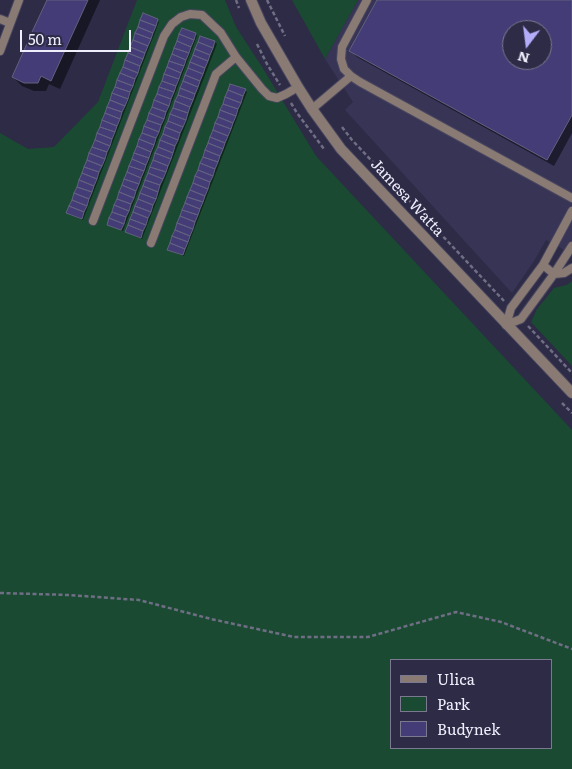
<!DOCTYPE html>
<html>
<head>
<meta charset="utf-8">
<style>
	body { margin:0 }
	#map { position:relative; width:572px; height:769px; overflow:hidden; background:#2d2b46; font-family:Literata,serif }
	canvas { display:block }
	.legend { position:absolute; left:390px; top:659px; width:162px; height:90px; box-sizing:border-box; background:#2d2b46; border:1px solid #7a798f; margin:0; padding:6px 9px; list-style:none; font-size:15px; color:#eeeefc }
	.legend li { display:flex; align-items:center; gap:10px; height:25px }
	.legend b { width:25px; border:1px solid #7a798f }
	.north { position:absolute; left:502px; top:20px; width:50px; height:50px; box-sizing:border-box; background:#2d2b46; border:1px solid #7a798f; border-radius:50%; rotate:195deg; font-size:14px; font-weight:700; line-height:20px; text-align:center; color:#eeeefc }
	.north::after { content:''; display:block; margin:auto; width:18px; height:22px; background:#b4acf9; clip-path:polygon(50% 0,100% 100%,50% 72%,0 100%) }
	.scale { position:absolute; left:20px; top:30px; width:111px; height:22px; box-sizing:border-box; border:2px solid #eeeefc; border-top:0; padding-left:6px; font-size:15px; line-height:18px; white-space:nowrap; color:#eeeefc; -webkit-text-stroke:4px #2d2b46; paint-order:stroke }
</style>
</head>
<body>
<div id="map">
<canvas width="572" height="769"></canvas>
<ul class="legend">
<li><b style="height:6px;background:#897a74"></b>Ulica</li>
<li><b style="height:14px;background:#1a4b32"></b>Park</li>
<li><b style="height:14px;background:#433c77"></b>Budynek</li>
</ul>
<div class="north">N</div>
<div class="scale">50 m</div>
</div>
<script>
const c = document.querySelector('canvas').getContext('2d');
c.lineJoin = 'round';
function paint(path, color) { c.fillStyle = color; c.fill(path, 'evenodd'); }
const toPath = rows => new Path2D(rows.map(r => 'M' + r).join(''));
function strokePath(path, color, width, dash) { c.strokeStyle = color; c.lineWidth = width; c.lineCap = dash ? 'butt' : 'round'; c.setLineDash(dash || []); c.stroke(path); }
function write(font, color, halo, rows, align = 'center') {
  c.font = font + ' Literata,serif'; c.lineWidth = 5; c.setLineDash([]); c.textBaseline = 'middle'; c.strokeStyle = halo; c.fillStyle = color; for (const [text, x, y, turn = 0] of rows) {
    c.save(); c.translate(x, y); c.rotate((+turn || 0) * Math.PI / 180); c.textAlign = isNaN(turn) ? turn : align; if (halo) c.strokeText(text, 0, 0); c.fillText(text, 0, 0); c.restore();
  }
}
paint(toPath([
	[358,0,572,0,572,254,546,240,534,261,512,293,345,110,353,102,325,59],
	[512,30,542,30,542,60,512,60]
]), '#373456');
paint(toPath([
	[137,0,225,0,236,27,262,67,316,156,572,430,572,769,0,769,0,133,28,149,54,147,98,102],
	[391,660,551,660,551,748,391,748],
	[292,0,358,0,325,59],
	[572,281,572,366,531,322,537,309,554,288,567,285]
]), '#1a4b32');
paint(toPath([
	[48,0,100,0,60,89,49,84,46,91,34,91,22,86,13,77,33,39],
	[378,0,572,0,572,133,554,166,357,57,350,50],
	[512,30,542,30,542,60,512,60],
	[157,20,159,22,83,220,70,215,68,213],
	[183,30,196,34,197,36,123,231,108,224],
	[201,37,215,42,217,44,142,239,129,233,127,232],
	[245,90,247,92,184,256,171,251,169,249]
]), '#0007');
const building = toPath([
	[47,0,88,0,51,81,41,76,38,83,24,83,12,77,30,37,33,38,34,34,32,32,47,0],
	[377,0,572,0,572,115,547,160,349,51,377,0],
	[512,30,542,30,542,60,512,60,512,30],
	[143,13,158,19,156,26,140,20,143,13],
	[140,20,156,26,153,33,138,27,140,20],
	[138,27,153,33,151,39,135,33,138,27],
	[182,28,196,33,194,40,179,34,182,28],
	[135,33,151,39,148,46,133,40,135,33],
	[179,34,194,40,191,47,177,41,179,34],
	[200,36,215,41,213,48,198,42,200,36],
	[133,40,148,46,145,53,130,47,133,40],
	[177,41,191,47,189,53,174,48,177,41],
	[198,42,213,48,210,55,195,49,198,42],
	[130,47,145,53,143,59,128,53,130,47],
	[174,48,189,53,186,60,172,54,174,48],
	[195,49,210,55,208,61,193,55,195,49],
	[128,53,143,59,140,66,125,60,128,53],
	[172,54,186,60,184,66,169,61,172,54],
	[193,55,208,61,205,68,190,62,193,55],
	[125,60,140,66,138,73,123,67,125,60],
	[169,61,184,66,181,73,167,67,169,61],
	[190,62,205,68,203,74,188,68,190,62],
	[123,67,138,73,135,79,120,73,123,67],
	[167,67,181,73,179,79,164,74,167,67],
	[188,68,203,74,200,81,185,75,188,68],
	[120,73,135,79,133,86,117,80,120,73],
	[164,74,179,79,176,86,162,81,164,74],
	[185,75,200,81,198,87,183,81,185,75],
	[117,80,133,86,130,92,115,87,117,80],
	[162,81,176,86,174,92,159,87,162,81],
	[183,81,198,87,195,94,180,88,183,81],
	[230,84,246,89,243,96,228,90,230,84],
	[115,87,130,92,128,99,112,93,115,87],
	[159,87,174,92,171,99,157,94,159,87],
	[180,88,195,94,193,100,178,95,180,88],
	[228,90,243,96,241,103,225,97,228,90],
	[112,93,128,99,125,106,110,100,112,93],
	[157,94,171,99,169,106,154,100,157,94],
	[178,95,193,100,190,107,175,101,178,95],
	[225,97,241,103,238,109,223,104,225,97],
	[110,100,125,106,122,112,107,107,110,100],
	[154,100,169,106,166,112,152,107,154,100],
	[175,101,190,107,188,113,173,108,175,101],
	[223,104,238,109,236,116,220,110,223,104],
	[107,107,122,112,120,119,105,113,107,107],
	[152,107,166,112,164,119,149,113,152,107],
	[173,108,188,113,186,120,170,114,173,108],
	[220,110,236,116,233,123,218,117,220,110],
	[105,113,120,119,117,126,102,120,105,113],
	[149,113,164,119,161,125,147,120,149,113],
	[170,114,186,120,183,127,168,121,170,114],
	[218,117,233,123,231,129,215,123,218,117],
	[102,120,117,126,115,132,100,127,102,120],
	[147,120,161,125,159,132,144,126,147,120],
	[168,121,183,127,180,133,165,127,168,121],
	[215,123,231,129,228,136,213,130,215,123],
	[144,126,159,132,156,138,142,133,144,126],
	[100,127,115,132,112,139,97,133,100,127],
	[165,127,180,133,178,140,163,134,165,127],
	[213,130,228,136,225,143,210,137,213,130],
	[97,133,112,139,110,146,95,140,97,133],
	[142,133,156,138,154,145,139,139,142,133],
	[163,134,178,140,175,146,160,140,163,134],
	[210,137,225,143,223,149,208,143,210,137],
	[139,139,154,145,151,152,137,146,139,139],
	[95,140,110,146,107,152,92,147,95,140],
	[160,140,175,146,173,153,158,147,160,140],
	[208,143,223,149,220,156,205,150,208,143],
	[137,146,151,152,149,158,134,153,137,146],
	[92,147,107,152,105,159,89,153,92,147],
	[158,147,173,153,171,159,155,153,158,147],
	[205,150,220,156,218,162,203,157,205,150],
	[89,153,105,159,102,166,87,160,89,153],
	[134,153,149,158,146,165,132,159,134,153],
	[155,153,171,159,168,166,153,160,155,153],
	[203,157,218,162,215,169,200,163,203,157],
	[132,159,146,165,144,171,129,166,132,159],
	[87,160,102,166,99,172,84,167,87,160],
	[153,160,168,166,166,172,150,167,153,160],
	[200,163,215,169,213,176,198,170,200,163],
	[129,166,144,171,141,178,127,172,129,166],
	[84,167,99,172,97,179,82,173,84,167],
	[150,167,166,172,163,179,148,173,150,167],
	[198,170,213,176,210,182,195,176,198,170],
	[127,172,141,178,139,184,124,179,127,172],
	[82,173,97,179,94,186,79,180,82,173],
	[148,173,163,179,160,185,145,180,148,173],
	[195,176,210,182,208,189,193,183,195,176],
	[124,179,139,184,136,191,122,185,124,179],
	[79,180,94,186,92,192,77,187,79,180],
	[145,180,160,185,158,192,143,186,145,180],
	[193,183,208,189,205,196,190,190,193,183],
	[122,185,136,191,134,198,119,192,122,185],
	[143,186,158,192,156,199,140,193,143,186],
	[77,187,92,192,89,199,74,193,77,187],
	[190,190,205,196,203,202,187,197,190,190],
	[119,192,134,198,131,204,117,199,119,192],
	[74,193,89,199,87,206,72,200,74,193],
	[140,193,156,199,153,205,138,199,140,193],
	[187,197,203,202,200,209,185,203,187,197],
	[117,199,131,204,129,211,114,205,117,199],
	[138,199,153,205,151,212,135,206,138,199],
	[72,200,87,206,84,212,69,206,72,200],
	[185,203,200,209,198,215,182,210,185,203],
	[114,205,129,211,126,217,112,212,114,205],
	[69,206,84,212,82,219,66,213,69,206],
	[135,206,151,212,148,218,133,212,135,206],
	[182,210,198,215,195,222,180,216,182,210],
	[112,212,126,217,124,224,109,218,112,212],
	[133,212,148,218,146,225,130,219,133,212],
	[180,216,195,222,193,229,177,223,180,216],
	[109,218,124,224,121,230,107,225,109,218],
	[130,219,146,225,143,231,128,225,130,219],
	[177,223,193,229,190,236,175,230,177,223],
	[128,225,143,231,141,238,125,232,128,225],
	[175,230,190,236,188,242,172,236,175,230],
	[172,236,188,242,185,249,170,243,172,236],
	[170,243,185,249,183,255,167,250,170,243]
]);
paint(building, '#433c77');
strokePath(building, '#62617f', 1);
const service = toPath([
	[367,0,342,47,341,59,344,69,351,76,360,82,572,198],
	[0,19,10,23],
	[0,51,19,0],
	[312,109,351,76],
	[93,221,164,36,172,24,181,17,190,14,202,15,221,33,236,57,262,89,269,96,277,98,286,94,298,87],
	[151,243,216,74,236,57],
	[543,265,554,274,572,246],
	[506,325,511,308,543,265,572,211],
	[506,325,521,319,554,274,564,273,572,268]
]);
const tertiary = toPath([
	[251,0,261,23,298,87,312,109,341,149,572,393]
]);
strokePath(service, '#48465f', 10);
strokePath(tertiary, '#48465f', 12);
strokePath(toPath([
	[236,0,239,8],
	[267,0,285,36],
	[257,44,267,64,280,85],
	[291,103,297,113,324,149],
	[342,127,352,140,504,301],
	[528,326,572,373],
	[562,403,572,413],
	[0,593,69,595,139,600,211,619,294,637,368,637,456,612,501,622,572,649]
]), '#6f6e84', 2.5, [4, 2.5]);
strokePath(service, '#897a74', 8);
strokePath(tertiary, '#897a74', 10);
write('15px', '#eeeefc', '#2d2b46', [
	["Jamesa Watta",407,198,47]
]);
</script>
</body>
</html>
